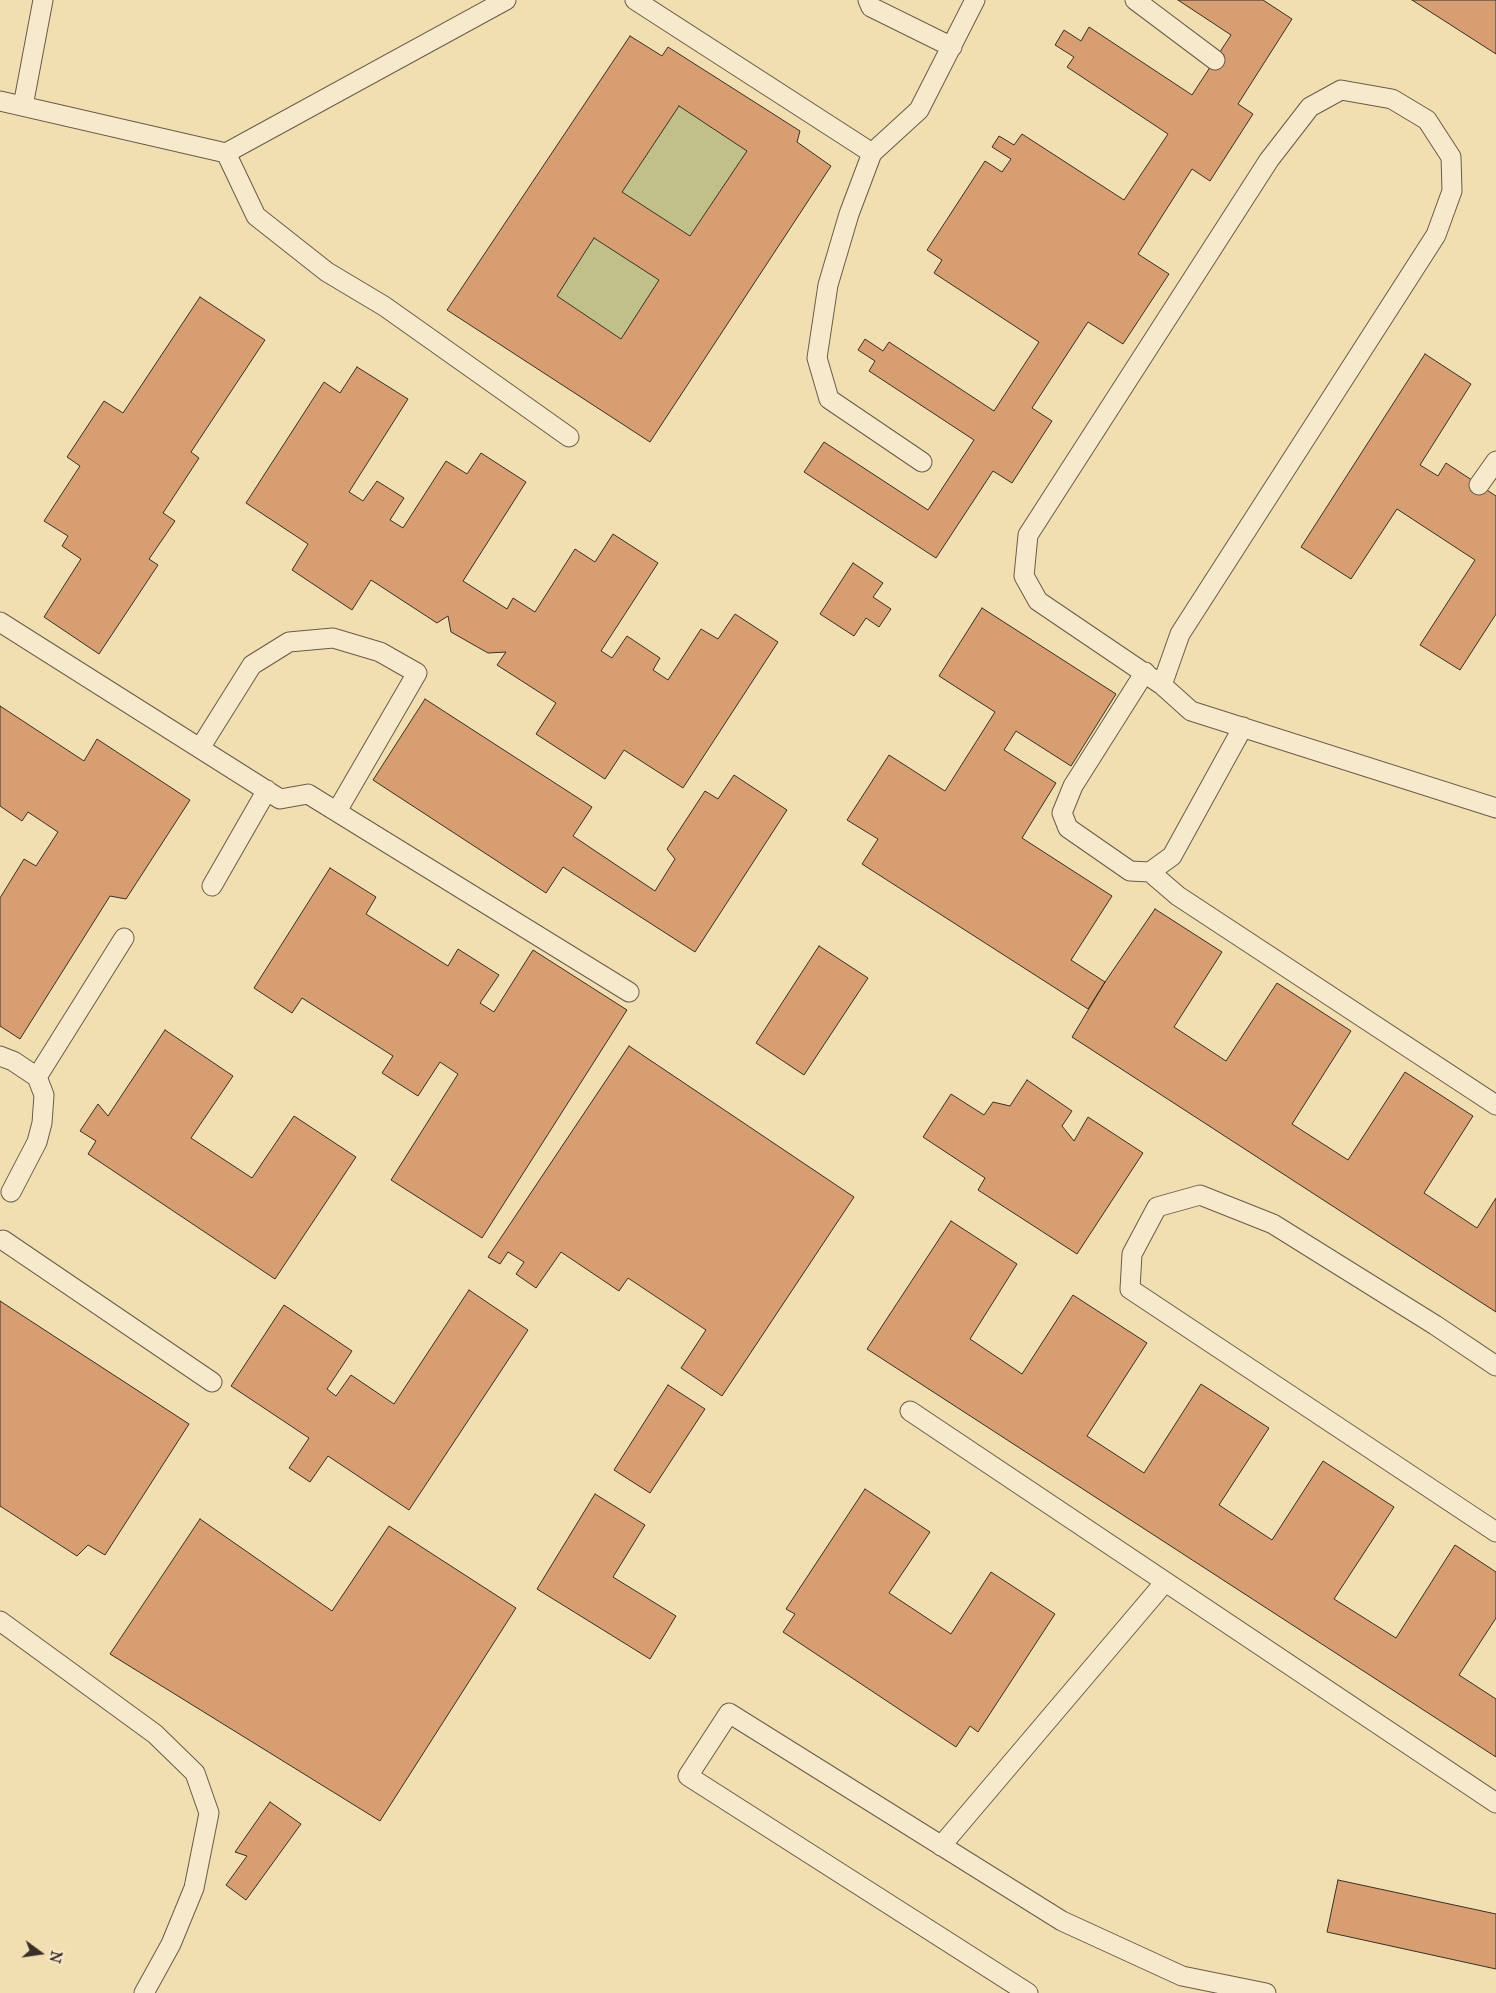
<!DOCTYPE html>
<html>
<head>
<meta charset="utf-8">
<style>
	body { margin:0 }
	#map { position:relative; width:1496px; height:1993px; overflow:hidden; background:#f2dfb1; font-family:"IM FELL Great Primer",serif }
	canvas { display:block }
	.north { position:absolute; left:15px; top:1928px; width:50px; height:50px; -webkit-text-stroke:4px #f7eacc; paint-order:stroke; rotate:104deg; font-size:14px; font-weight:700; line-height:20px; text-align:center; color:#3b2f25 }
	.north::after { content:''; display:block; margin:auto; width:18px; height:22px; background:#3b2f25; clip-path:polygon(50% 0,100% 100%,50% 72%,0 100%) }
</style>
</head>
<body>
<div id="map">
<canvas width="1496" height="1993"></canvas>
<div class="north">N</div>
</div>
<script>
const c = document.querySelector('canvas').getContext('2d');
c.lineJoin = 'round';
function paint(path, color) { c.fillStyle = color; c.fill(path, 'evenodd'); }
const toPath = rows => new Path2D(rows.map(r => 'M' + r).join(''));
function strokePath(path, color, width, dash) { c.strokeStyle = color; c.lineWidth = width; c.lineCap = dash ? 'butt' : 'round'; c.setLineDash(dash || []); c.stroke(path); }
paint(toPath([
	[679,106,747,151,690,236,622,192],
	[594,238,659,280,621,339,557,296]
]), '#c0c088');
const building = toPath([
	[1178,0,1263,0,1292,19,1238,104,1253,114,1210,181,1192,169,1138,254,1169,274,1123,344,1088,322,1032,408,1052,421,1012,483,993,471,936,558,804,472,824,442,928,510,974,440,869,371,875,361,858,350,865,339,883,351,889,342,994,411,1039,342,934,273,942,260,927,250,985,161,1002,172,1011,159,992,147,999,136,1014,145,1022,134,1124,200,1168,134,1067,67,1074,57,1055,45,1064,30,1081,41,1089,27,1192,95,1231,35,1178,0],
	[1412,0,1496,0,1496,54,1412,0],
	[630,36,662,56,668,47,800,131,797,142,831,166,650,442,447,310,630,36],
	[679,106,747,151,690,236,622,192,679,106],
	[594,238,659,280,621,339,557,296,594,238],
	[200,297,265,340,191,452,199,458,163,513,175,521,149,559,158,565,99,654,44,617,81,559,62,546,68,536,44,521,80,466,67,457,104,401,123,413,200,297],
	[1425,354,1471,384,1420,465,1438,476,1446,463,1496,496,1496,614,1460,670,1420,645,1475,560,1397,509,1351,579,1301,547,1425,354],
	[357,367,408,399,349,492,363,501,377,481,404,498,390,520,403,528,446,461,467,474,481,453,526,482,463,581,507,609,513,598,535,612,575,549,595,562,613,534,658,563,601,651,612,658,627,636,660,658,653,670,668,680,701,629,718,639,735,614,778,642,683,788,624,750,605,779,536,734,556,703,497,665,506,652,488,653,451,632,448,616,437,623,371,580,352,610,292,570,308,544,246,503,324,382,340,393,357,367],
	[853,563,883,583,873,597,891,609,879,627,866,618,854,636,820,614,853,563],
	[982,608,1116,694,1071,766,1016,731,1004,750,1056,783,1022,838,1112,896,1071,960,1105,982,1088,1009,862,864,878,839,847,820,889,755,945,791,995,712,939,676,982,608],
	[425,699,592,807,573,836,655,891,675,859,667,849,705,791,718,799,734,775,787,810,695,952,563,867,546,893,373,780,425,699],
	[0,706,84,761,97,739,190,800,126,899,110,896,20,1039,0,1026,0,898,24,859,36,866,58,832,28,812,22,821,0,806,0,706],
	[330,868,376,897,366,914,448,966,458,949,499,975,480,1003,494,1012,533,950,627,1010,482,1238,391,1180,458,1074,440,1062,418,1096,382,1073,393,1056,302,998,292,1013,254,988,330,868],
	[1155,909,1222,952,1174,1027,1226,1061,1277,983,1351,1031,1292,1124,1348,1160,1405,1072,1473,1116,1424,1193,1477,1228,1496,1198,1496,1312,1072,1037,1105,982,1155,909],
	[819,946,868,978,804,1075,756,1043,819,946],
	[165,1030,233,1076,191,1138,252,1178,294,1116,356,1157,275,1279,88,1154,96,1141,80,1131,98,1104,108,1116,165,1030],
	[629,1046,854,1197,722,1396,681,1368,706,1330,628,1278,619,1291,561,1252,536,1288,516,1274,524,1262,508,1252,500,1264,488,1257,629,1046],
	[1027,1080,1072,1111,1062,1126,1074,1141,1088,1117,1143,1153,1077,1254,978,1190,985,1178,923,1137,951,1094,984,1115,993,1102,1010,1106,1027,1080],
	[951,1221,1017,1264,970,1339,1022,1374,1073,1295,1147,1343,1087,1436,1144,1473,1201,1384,1269,1428,1219,1505,1272,1540,1323,1461,1394,1507,1334,1599,1396,1638,1455,1545,1496,1572,1496,1618,1459,1675,1496,1699,1496,1757,867,1349,951,1221],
	[469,1290,528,1330,409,1510,328,1456,310,1482,289,1468,309,1438,231,1386,284,1305,352,1351,327,1389,336,1396,351,1375,394,1404,469,1290],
	[0,1301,189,1424,105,1555,88,1545,77,1556,0,1506,0,1301],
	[668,1385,705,1409,650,1493,614,1470,668,1385],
	[865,1489,930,1532,889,1593,951,1634,991,1572,1055,1614,978,1732,970,1726,956,1747,783,1632,795,1614,786,1609,865,1489],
	[595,1494,645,1525,613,1577,676,1616,650,1659,537,1589,595,1494],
	[200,1519,332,1611,389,1526,516,1608,380,1821,110,1654,200,1519],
	[270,1802,301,1824,246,1900,226,1885,247,1856,235,1852,270,1802],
	[1338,1880,1496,1914,1496,1969,1327,1932,1338,1880]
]);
paint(building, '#d79f71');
strokePath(building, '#3b2f25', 1);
const service = toPath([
	[635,0,872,153,919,110,975,0],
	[868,0,871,7,952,47],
	[1135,0,1215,60],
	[0,101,226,153,506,0],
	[23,106,43,0],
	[226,153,256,216,327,272,384,306,569,437],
	[872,153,849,214,828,285,817,358,829,399,922,462],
	[1479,485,1496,461],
	[0,622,280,799,308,794,629,992],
	[1145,672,1073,786,1062,813,1068,828,1130,871,1150,872,1172,856,1243,727],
	[1162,685,1038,601,1024,576,1028,535,1269,160,1310,107,1341,90,1392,99,1427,120,1451,157,1452,191,1436,235,1180,634,1162,685,1191,711,1496,808],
	[200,748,252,665,289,642,333,638,380,652,417,673,337,811],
	[1150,872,1178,896,1496,1105],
	[212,886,267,790],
	[0,1056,13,1061,37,1077,44,1095,42,1123,37,1142,11,1192],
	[37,1077,124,938],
	[3,1240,212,1382],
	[1496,1366,1435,1325,1273,1224,1200,1195,1157,1207,1132,1254,1130,1289,1496,1532],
	[910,1411,1496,1803],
	[0,1621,155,1734,195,1773,209,1813,194,1888,171,1944,144,1993],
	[941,1846,1165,1582],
	[1028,1993,688,1776,729,1713,1062,1921,1182,1976,1266,1993]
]);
strokePath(service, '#695b48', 21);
strokePath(service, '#f7eacc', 19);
</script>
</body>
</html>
